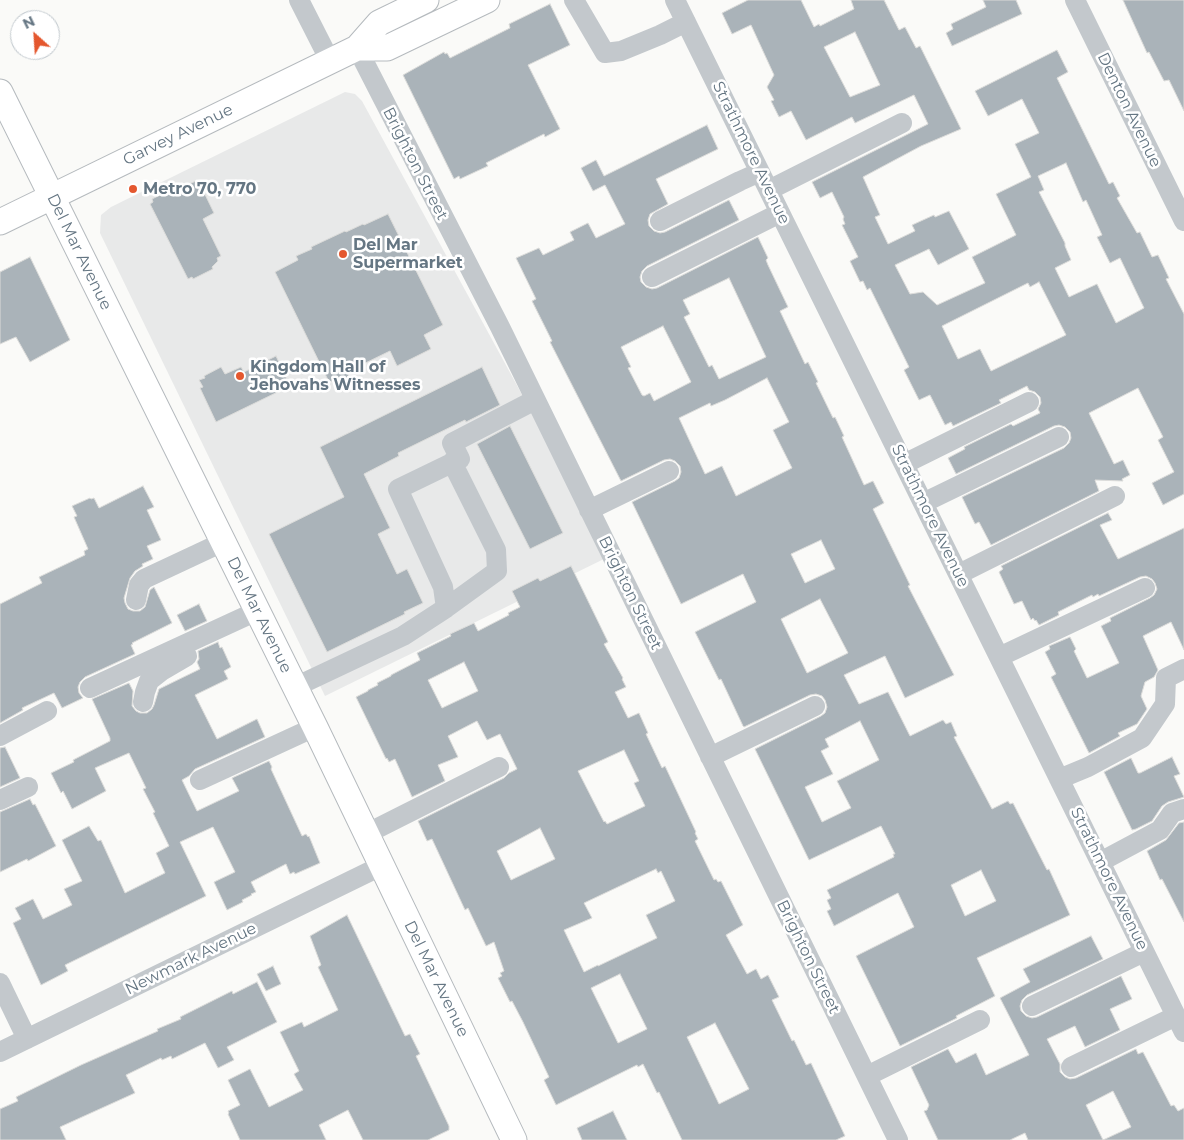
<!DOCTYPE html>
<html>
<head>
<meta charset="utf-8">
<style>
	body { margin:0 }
	#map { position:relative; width:1184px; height:1140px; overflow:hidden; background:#fafaf8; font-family:Montserrat,sans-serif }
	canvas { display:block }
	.north { position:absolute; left:10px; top:10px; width:50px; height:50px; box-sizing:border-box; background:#fff; border:1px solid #c1c8cd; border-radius:50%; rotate:334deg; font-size:14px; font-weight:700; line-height:20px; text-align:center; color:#657683 }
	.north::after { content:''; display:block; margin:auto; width:18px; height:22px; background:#e4572e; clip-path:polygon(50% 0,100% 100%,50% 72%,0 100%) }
</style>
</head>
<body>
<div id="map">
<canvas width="1184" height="1140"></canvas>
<div class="north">N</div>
</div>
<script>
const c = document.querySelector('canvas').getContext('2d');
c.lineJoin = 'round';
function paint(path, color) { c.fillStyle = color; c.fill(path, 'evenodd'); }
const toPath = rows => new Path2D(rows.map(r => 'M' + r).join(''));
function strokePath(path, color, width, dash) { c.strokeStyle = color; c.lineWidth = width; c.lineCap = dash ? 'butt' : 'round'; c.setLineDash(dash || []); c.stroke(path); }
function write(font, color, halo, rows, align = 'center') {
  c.font = font + ' Montserrat,sans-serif'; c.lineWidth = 5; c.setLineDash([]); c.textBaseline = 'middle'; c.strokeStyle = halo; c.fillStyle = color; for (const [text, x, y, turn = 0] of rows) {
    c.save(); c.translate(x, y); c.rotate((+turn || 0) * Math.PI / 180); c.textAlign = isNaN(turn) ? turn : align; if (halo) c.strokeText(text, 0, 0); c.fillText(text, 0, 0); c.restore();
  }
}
paint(toPath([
	[345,92,355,94,362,101,610,556,325,696,100,233,101,215,111,207]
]), '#e8e9e9');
const building = toPath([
	[748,0,801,0,814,27,819,24,820,26,854,9,851,0,884,0,899,30,905,27,916,48,920,46,961,129,921,146,863,177,880,215,875,217,888,244,915,231,912,225,934,215,935,217,949,211,969,249,938,265,929,249,895,265,910,294,923,292,937,305,985,283,972,257,1016,235,996,194,1031,177,1015,144,1039,133,1022,99,988,116,975,91,1057,50,1068,72,1057,78,1109,184,1113,182,1120,196,1117,198,1137,233,1140,232,1152,257,1158,255,1169,278,1166,279,1184,314,1184,494,1163,505,1152,483,1174,472,1158,440,1163,437,1138,388,1089,413,1114,464,1123,460,1130,475,1122,479,1123,481,1095,480,1099,491,991,545,979,522,975,524,962,497,1064,448,1069,443,1071,438,1070,432,1065,427,1059,425,1054,426,956,474,948,458,965,449,964,447,1011,424,1013,426,1040,413,1038,409,1041,403,1040,397,1035,392,1029,390,1027,386,999,400,1001,403,953,426,951,422,945,425,930,395,919,400,904,370,909,367,870,288,867,290,863,281,860,282,850,261,858,257,842,225,845,224,843,219,844,217,832,192,820,198,812,182,928,124,914,95,855,123,852,117,806,140,791,111,779,117,771,101,774,100,767,87,774,75,751,25,732,34,722,13,748,0],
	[855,32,880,85,850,97,824,47,855,32],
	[1066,163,1083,202,1086,200,1102,235,1097,237,1110,263,1120,258,1144,308,1116,323,1097,284,1069,297,1055,268,1071,260,1065,246,1065,243,1039,192,1044,190,1038,176,1066,163],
	[1039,282,1066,335,991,371,980,349,958,359,942,326,1028,283,1030,287,1039,282],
	[983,0,1016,0,1022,14,952,46,946,33,953,29,951,24,986,7,983,0],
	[1123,0,1184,0,1184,111,1169,80,1164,81,1149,52,1147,53,1123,0],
	[550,4,570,45,528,65,560,129,545,137,544,134,486,163,488,166,460,179,459,176,454,179,403,75,444,52,445,54,447,53,450,58,510,28,509,24,550,4],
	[707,125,718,149,656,179,668,204,650,214,648,220,649,226,654,231,660,233,665,232,729,200,739,220,647,266,642,271,640,277,641,282,646,287,652,289,657,288,758,237,768,258,766,260,768,265,788,307,780,311,805,364,808,362,818,382,816,383,833,418,835,417,844,436,842,437,864,485,873,481,884,503,873,509,910,585,908,586,954,675,905,698,885,656,844,675,859,704,888,692,910,736,943,720,946,724,951,722,957,736,954,737,992,809,1008,801,1010,804,1013,803,1047,870,1049,869,1070,915,977,958,995,996,956,1016,957,1018,900,1046,856,956,914,927,898,893,834,926,827,911,831,909,827,900,831,898,827,890,894,857,893,854,895,854,881,826,809,860,755,749,821,716,825,713,827,707,825,700,822,696,816,694,810,695,744,727,743,726,721,679,719,680,695,632,756,602,743,574,681,604,632,502,675,481,679,478,681,472,680,466,675,461,670,459,664,460,621,481,550,342,552,341,532,301,536,299,516,258,539,248,543,255,574,240,570,232,588,223,596,238,625,224,605,185,593,191,581,168,596,160,604,176,707,125],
	[729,278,766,357,719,379,712,365,709,367,684,317,690,314,683,300,729,278],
	[663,326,691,382,654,401,650,393,644,396,642,395,628,368,631,367,621,347,663,326],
	[767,378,789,422,773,430,792,468,736,496,722,466,705,474,679,418,710,403,711,406,725,400,767,378],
	[821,540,835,569,805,583,791,554,821,540],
	[820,599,848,653,807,673,781,619,820,599],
	[860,721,879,760,837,781,851,808,822,822,805,787,833,774,821,751,829,747,825,739,860,721],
	[981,870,996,901,965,916,951,885,981,870],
	[198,180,214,213,203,219,221,256,217,258,218,261,212,267,213,269,193,279,192,277,188,279,150,204,153,202,152,199,182,184,183,187,198,180],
	[388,214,443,325,424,335,431,349,397,366,390,351,347,372,351,380,335,388,332,381,329,382,275,272,298,260,296,256,312,249,311,247,345,231,346,232,363,224,364,225,388,214],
	[30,257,70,340,30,362,16,337,0,344,0,272,30,257],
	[276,356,290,386,216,422,200,388,203,387,199,380,205,378,204,376,221,367,225,374,241,367,244,372,276,356],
	[482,367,500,405,466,422,465,420,398,453,399,456,364,474,390,528,378,534,397,574,407,569,423,603,404,612,405,614,327,652,269,534,344,497,320,447,482,367],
	[510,426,563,533,530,549,477,444,510,426],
	[143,486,154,507,147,510,161,540,147,546,153,559,142,564,143,566,135,571,130,578,124,598,125,603,128,609,133,611,140,611,145,607,150,590,154,587,172,623,132,643,133,644,131,645,135,654,85,677,80,682,78,687,79,693,83,698,62,708,54,693,22,708,23,710,0,723,0,604,42,583,39,577,85,555,84,551,88,549,74,517,77,516,72,506,90,498,91,499,94,498,99,508,143,486],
	[1108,513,1112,520,1100,525,1118,559,1184,528,1184,650,1171,622,1143,636,1158,670,1154,677,1145,682,1141,696,1147,709,1137,724,1118,733,1120,736,1089,753,1051,677,1056,674,1045,652,1050,649,1049,646,1070,637,1076,649,1074,651,1087,678,1119,663,1101,626,1111,621,1110,618,1150,598,1154,595,1157,589,1155,583,1152,579,1146,576,1140,577,1099,596,1098,594,1093,597,1092,595,1058,612,1059,615,1039,625,1036,620,1035,621,1033,618,1031,620,1022,601,1014,604,999,572,1003,569,1001,566,1108,513],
	[571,566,608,642,604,644,623,678,622,679,626,687,615,692,628,718,639,713,648,733,646,734,662,768,665,766,696,832,695,833,698,839,695,841,714,880,716,879,718,882,721,881,743,925,726,935,747,974,756,969,761,979,768,975,779,997,772,1000,792,1041,794,1040,806,1065,811,1063,845,1136,836,1140,682,1140,659,1092,657,1093,643,1064,638,1067,637,1065,556,1105,544,1080,549,1077,523,1022,512,1001,510,1002,498,978,502,976,500,973,504,971,494,942,486,946,468,908,465,910,432,839,427,841,418,821,504,778,509,773,517,769,500,734,487,740,477,721,448,736,458,757,438,765,445,781,412,797,395,759,389,762,387,758,386,759,356,697,368,691,368,690,378,685,377,683,391,676,391,675,420,660,417,653,451,636,450,634,474,623,478,631,509,615,508,613,520,607,512,591,538,578,540,581,571,566],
	[464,662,478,691,442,708,428,680,464,662],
	[624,750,639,781,634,783,645,806,607,824,605,821,604,822,578,771,624,750],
	[540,828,555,859,511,880,497,851,540,828],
	[656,869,658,873,661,871,675,901,646,915,657,938,598,966,598,965,584,972,564,930,592,918,584,903,656,869],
	[620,974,647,1029,618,1043,591,988,620,974],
	[715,1023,749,1089,719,1104,687,1037,715,1023],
	[199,604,207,621,185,631,177,615,199,604],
	[218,642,220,648,222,647,231,667,224,671,228,679,195,695,217,739,257,719,265,737,195,769,189,776,182,780,197,811,239,791,232,778,269,761,272,767,271,769,302,836,306,834,308,837,309,836,320,863,295,874,294,872,290,874,286,864,251,882,256,892,251,894,252,895,242,900,243,902,227,910,214,882,235,872,213,827,180,842,206,896,65,965,68,971,41,985,13,923,21,919,15,908,33,899,43,919,72,905,64,889,82,881,62,840,89,826,98,841,101,840,125,893,165,873,156,853,169,846,153,813,155,812,143,789,146,788,129,753,95,768,106,791,72,809,63,791,61,793,51,773,74,762,73,760,110,741,110,738,92,699,129,683,133,691,132,706,136,711,140,713,147,713,152,709,154,705,159,689,200,669,197,662,199,659,198,651,218,642],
	[5,747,20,778,0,787,0,748,5,747],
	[1172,757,1180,774,1174,776,1184,797,1168,802,1162,806,1152,821,1136,829,1132,830,1104,772,1131,758,1138,773,1140,773,1172,757],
	[30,799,33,805,35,804,56,846,28,861,27,859,0,872,0,812,30,799],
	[1184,822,1184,922,1162,879,1160,880,1147,851,1166,840,1179,823,1184,822],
	[347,915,405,1036,410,1034,420,1054,416,1056,449,1126,449,1130,428,1140,363,1140,348,1110,319,1125,326,1140,240,1140,228,1114,229,1113,228,1111,240,1105,228,1080,250,1069,269,1107,303,1090,294,1074,299,1071,280,1032,302,1022,304,1027,338,1010,318,967,321,965,310,936,347,915],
	[1091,936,1103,959,1027,995,1022,1000,1020,1006,1021,1011,1026,1016,1032,1018,1037,1017,1121,976,1132,999,1110,1009,1120,1030,1085,1047,1075,1026,1047,1039,1060,1064,1060,1072,1065,1077,1070,1079,1076,1078,1136,1049,1138,1054,1143,1052,1171,1106,1174,1105,1178,1111,1184,1108,1184,1140,1103,1140,1131,1127,1113,1091,1086,1105,1103,1140,1028,1140,1025,1133,1010,1140,938,1140,924,1111,927,1110,929,1105,911,1067,948,1049,956,1063,976,1053,986,1075,1029,1055,1000,998,1030,982,1023,969,1091,936],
	[273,966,281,984,266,991,257,974,273,966],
	[257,982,277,1022,227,1047,234,1060,218,1068,205,1043,172,1059,171,1056,162,1060,161,1058,126,1075,135,1093,60,1127,66,1140,0,1140,0,1109,18,1101,16,1097,81,1065,158,1031,157,1029,181,1019,180,1017,232,991,233,994,257,982],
	[613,1111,627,1140,582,1140,577,1128,613,1111]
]);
paint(building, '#aab3b9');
strokePath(building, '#dcdcda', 1);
const major = toPath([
	[357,48,387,48,487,0],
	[0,92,315,727,514,1140],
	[0,222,357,48,379,23,426,0]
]);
strokePath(major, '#b5babe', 27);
strokePath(toPath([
	[299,0,330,61],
	[574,0,605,53,621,51,660,35,686,22],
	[675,0,1184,1032],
	[1075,0,1184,221],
	[357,48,500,327,898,1140],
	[769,190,902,123],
	[660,221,740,181,760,172],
	[652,277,780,213],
	[904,464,1029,402],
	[923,503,1059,437],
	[589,510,669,471],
	[959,574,1115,496],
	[136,600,139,585,144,579,223,542],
	[446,608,497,571,496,550,452,462],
	[999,657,1145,588],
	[295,687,403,636,446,608,443,587,398,489,460,459,452,443,535,400],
	[90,688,257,611],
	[143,702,145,692,149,681,163,670,187,656],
	[0,736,47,711],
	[710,757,815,706],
	[1059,779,1088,767,1142,738,1165,704,1166,678,1184,669],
	[200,780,315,727],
	[0,800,28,787],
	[366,834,499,767],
	[1100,862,1160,830,1172,813,1184,809],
	[0,983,27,1039],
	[1032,1006,1144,952],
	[0,1052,381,866],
	[1071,1067,1176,1016],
	[867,1076,980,1020]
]), '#c3c8cc', 20);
strokePath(major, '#fff', 25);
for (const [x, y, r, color] of [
	[133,189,5,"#e4572e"],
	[343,254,5,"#e4572e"],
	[240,376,5,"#e4572e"]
]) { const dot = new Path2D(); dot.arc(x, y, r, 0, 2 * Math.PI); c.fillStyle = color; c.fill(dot); strokePath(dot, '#fff', 2); }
write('16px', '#657683', '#fff', [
	["Denton Avenue",1129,110,64],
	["Garvey Avenue",178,135,-26],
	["Strathmore Avenue",751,153,64],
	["Brighton Street",415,164,63],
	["Del Mar Avenue",79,252,64],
	["Strathmore Avenue",930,516,64],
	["Brighton Street",630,593,64],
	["Del Mar Avenue",259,615,64],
	["Strathmore Avenue",1109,879,64],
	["Brighton Street",808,957,64],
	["Newmark Avenue",191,959,-26],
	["Del Mar Avenue",436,979,64]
]);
write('bold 16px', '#657683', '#fff', [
	["Metro 70, 770",143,189],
	["Del Mar",353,245],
	["Supermarket",353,263],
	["Kingdom Hall of",250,367],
	["Jehovahs Witnesses",250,385]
], 'left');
</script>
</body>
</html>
